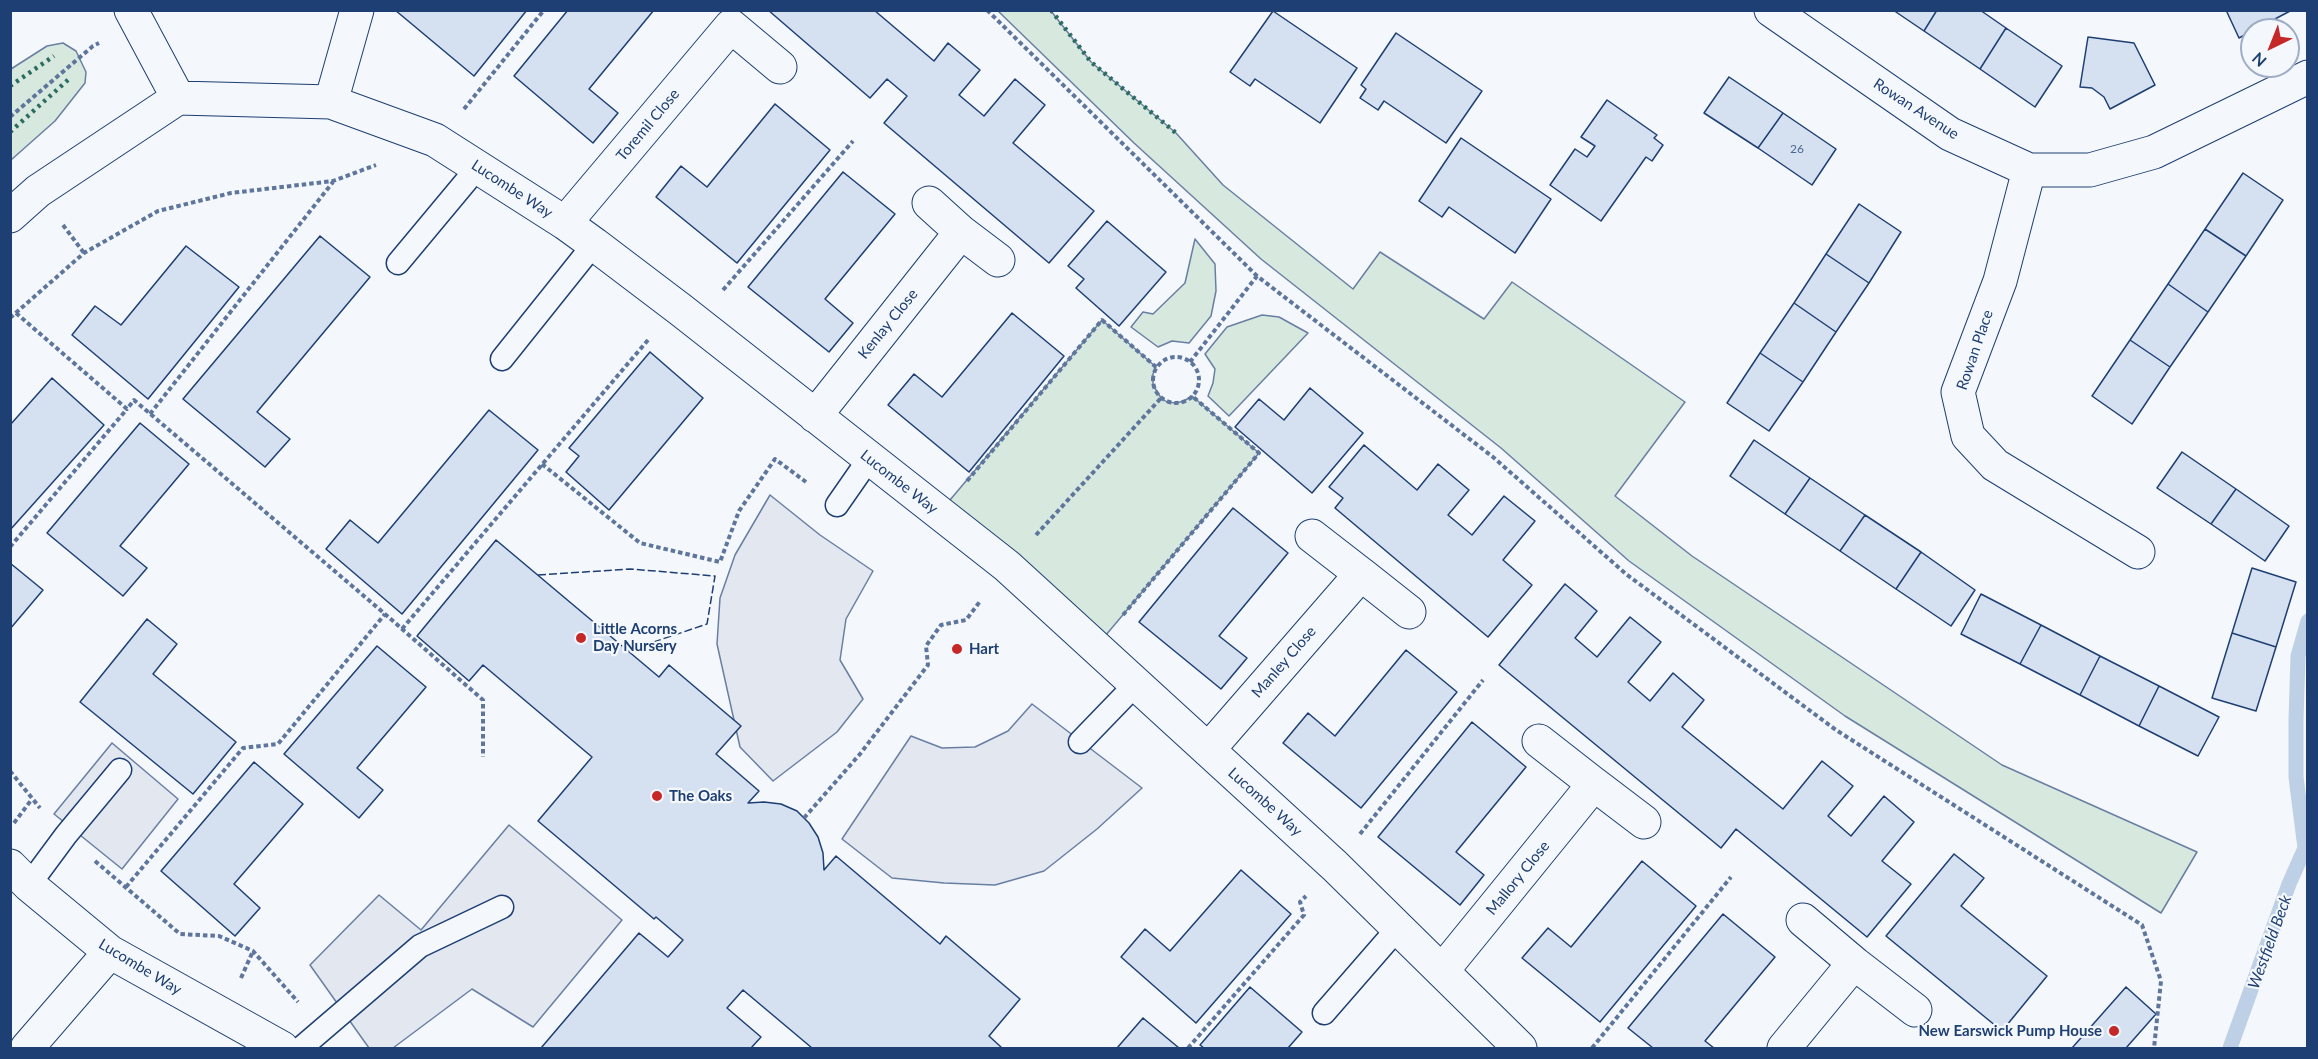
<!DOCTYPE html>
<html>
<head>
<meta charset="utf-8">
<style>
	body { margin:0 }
	#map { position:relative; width:2318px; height:1059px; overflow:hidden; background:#f4f7fb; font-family:Lato,sans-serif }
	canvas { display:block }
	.frame { position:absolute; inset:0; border:12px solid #1d3f73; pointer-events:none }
	.north { position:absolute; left:2240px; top:18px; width:60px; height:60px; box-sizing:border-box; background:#f4f7fb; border:2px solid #9eadc5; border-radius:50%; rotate:223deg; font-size:16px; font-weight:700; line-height:24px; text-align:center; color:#1d3f73 }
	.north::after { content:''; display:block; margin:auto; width:21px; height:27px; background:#c62828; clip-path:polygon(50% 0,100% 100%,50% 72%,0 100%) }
</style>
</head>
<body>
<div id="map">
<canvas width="2318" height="1059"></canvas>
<div class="frame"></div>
<div class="north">N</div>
</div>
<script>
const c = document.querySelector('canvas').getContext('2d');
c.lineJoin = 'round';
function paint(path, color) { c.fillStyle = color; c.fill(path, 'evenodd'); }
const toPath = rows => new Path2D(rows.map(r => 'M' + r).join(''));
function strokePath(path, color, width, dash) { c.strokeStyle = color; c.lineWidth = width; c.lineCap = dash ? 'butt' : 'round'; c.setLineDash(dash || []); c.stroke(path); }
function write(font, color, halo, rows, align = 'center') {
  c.font = font + ' Lato,sans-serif'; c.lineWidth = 4.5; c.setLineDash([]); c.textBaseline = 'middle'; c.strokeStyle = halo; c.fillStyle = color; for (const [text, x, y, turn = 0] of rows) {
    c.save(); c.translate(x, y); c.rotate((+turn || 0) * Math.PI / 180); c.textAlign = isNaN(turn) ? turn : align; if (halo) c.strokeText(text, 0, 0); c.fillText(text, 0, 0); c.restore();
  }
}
const green = toPath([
	[998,11,1051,11,1091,62,1176,133,1223,185,1353,289,1380,252,1484,319,1512,282,1685,402,1615,496,1692,556,2002,765,2197,852,2161,913,1845,716,1629,561,1501,448,1261,259,1134,143,998,11],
	[63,43,76,51,86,72,85,83,55,121,11,160,11,69,47,46,63,43],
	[1195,239,1215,264,1216,291,1211,316,1189,343,1172,341,1158,347,1131,327,1143,312,1153,314,1185,283,1195,239],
	[1262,315,1279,317,1308,333,1229,416,1208,396,1213,383,1215,369,1205,354,1227,327,1262,315],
	[1102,320,1156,367,1153,374,1153,385,1161,398,1167,402,1176,403,1184,401,1192,396,1259,453,1095,648,939,513,1102,320]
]);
paint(green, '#d7e8df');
strokePath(green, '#687fa3', 1.5);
const parking = toPath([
	[770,495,820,535,873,571,846,619,840,660,863,699,837,732,773,781,740,747,717,644,720,598,735,555,770,495],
	[1032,704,1142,788,1097,829,1044,871,995,885,944,883,892,878,842,839,911,736,942,748,975,747,1008,731,1032,704],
	[112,743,178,799,122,869,54,814,112,743],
	[509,825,622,920,533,1027,472,989,393,1048,369,1048,310,965,379,895,421,930,509,825]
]);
paint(parking, '#e3e8f0');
strokePath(parking, '#687fa3', 1.5);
strokePath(toPath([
	[2230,1048,2289,884,2305,848,2296,777,2296,720,2298,656,2308,621]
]), '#bed0e5', 15);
const building = toPath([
	[395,10,527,10,474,76,395,10],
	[568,10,654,10,589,89,618,113,593,143,514,76,568,10],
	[768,10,874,10,934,61,948,43,980,70,959,95,984,116,1015,79,1045,105,1013,143,1094,211,1049,263,884,123,907,96,887,79,870,98,768,10],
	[1893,10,1937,10,1924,31,1893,10],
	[1937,10,1980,10,2006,28,1980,69,1924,31,1937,10],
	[2226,10,2292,10,2239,38,2226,10],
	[1273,11,1357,68,1320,123,1255,79,1250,86,1230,72,1273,11],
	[2006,28,2062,66,2035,107,1980,69,2006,28],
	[1396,33,1482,91,1446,143,1384,101,1378,110,1360,98,1366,89,1361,85,1396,33],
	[2088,37,2134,43,2155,85,2110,109,2104,97,2092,88,2080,87,2088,37],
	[1729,77,1783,113,1758,148,1704,113,1729,77],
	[1607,100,1657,135,1654,138,1663,145,1652,161,1646,157,1601,221,1550,185,1575,149,1587,157,1595,146,1581,137,1607,100],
	[775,104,830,150,737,263,656,197,681,166,707,187,775,104],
	[1783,113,1836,149,1812,185,1758,148,1783,113],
	[1461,138,1551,199,1515,253,1449,207,1442,217,1419,201,1461,138],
	[843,172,895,214,825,299,853,323,829,352,748,287,843,172],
	[2243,173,2283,200,2246,256,2205,229,2243,173],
	[1859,204,1901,232,1869,283,1826,254,1859,204],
	[1107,221,1166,272,1119,326,1076,288,1084,279,1068,266,1107,221],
	[2205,229,2246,256,2208,312,2168,284,2205,229],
	[320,236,370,277,257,412,290,439,265,467,183,399,320,236],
	[186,246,239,287,148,399,72,335,95,306,121,325,186,246],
	[1826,254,1869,283,1836,332,1794,303,1826,254],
	[2168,284,2208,312,2170,367,2130,340,2168,284],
	[1794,303,1836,332,1803,382,1760,353,1794,303],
	[1012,313,1064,356,969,472,888,405,914,374,942,397,1012,313],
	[2130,340,2170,367,2132,424,2092,396,2130,340],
	[650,352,703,398,609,510,566,472,579,456,569,448,650,352],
	[1760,353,1803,382,1769,431,1727,403,1760,353],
	[52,378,104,425,10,530,10,425,52,378],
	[1310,388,1363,433,1312,493,1235,427,1259,399,1284,420,1310,388],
	[489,410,538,450,402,614,326,549,350,520,378,543,489,410],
	[140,423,189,464,120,546,147,568,123,596,47,533,140,423],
	[1754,440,1810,478,1785,514,1730,476,1754,440],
	[1364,445,1417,490,1438,464,1469,490,1448,515,1472,535,1504,496,1535,521,1503,560,1532,585,1488,637,1335,508,1343,498,1329,487,1364,445],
	[2182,452,2236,489,2211,524,2157,488,2182,452],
	[1810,478,1865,515,1840,551,1785,514,1810,478],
	[2236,489,2289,526,2265,561,2211,524,2236,489],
	[1233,508,1288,553,1219,636,1247,658,1221,689,1139,622,1233,508],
	[1865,515,1921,552,1896,589,1840,551,1865,515],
	[496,540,659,677,669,665,741,726,716,754,759,791,748,803,764,802,781,804,797,811,809,823,818,837,823,853,824,870,836,856,940,944,946,936,1020,999,989,1036,1001,1047,1000,1048,812,1048,743,990,727,1008,761,1037,751,1048,541,1048,639,933,668,957,683,940,656,917,654,919,538,821,592,757,483,665,469,681,417,636,496,540],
	[1921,552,1975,590,1951,626,1896,589,1921,552],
	[10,563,43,590,10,629,10,563],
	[2252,568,2296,582,2276,647,2232,633,2252,568],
	[1565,584,1597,611,1575,638,1597,657,1630,617,1661,642,1628,682,1650,701,1673,673,1704,700,1682,727,1783,809,1822,761,1853,786,1828,816,1851,836,1884,796,1914,822,1882,861,1911,884,1867,937,1736,829,1721,848,1499,665,1565,584],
	[1981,594,2041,625,2020,664,1961,634,1981,594],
	[147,619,177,644,153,674,236,742,193,794,80,702,147,619],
	[2041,625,2100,656,2080,695,2020,664,2041,625],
	[2232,633,2276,647,2256,711,2212,698,2232,633],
	[377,646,426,687,357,768,383,790,359,818,284,754,377,646],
	[1406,650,1457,692,1361,808,1283,743,1308,713,1335,736,1406,650],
	[2100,656,2159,686,2139,726,2080,695,2100,656],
	[2159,686,2219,717,2198,756,2139,726,2159,686],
	[1472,722,1526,767,1456,852,1484,875,1460,905,1378,837,1472,722],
	[254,762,303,804,234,884,260,908,235,936,161,871,254,762],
	[1954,854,1984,878,1961,906,2047,976,2002,1031,1886,936,1954,854],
	[1642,861,1696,906,1600,1022,1522,958,1548,928,1571,947,1642,861],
	[1241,870,1291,914,1196,1023,1121,957,1145,929,1170,951,1241,870],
	[1723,914,1775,957,1705,1041,1714,1048,1653,1048,1628,1028,1723,914],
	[1250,987,1302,1032,1288,1048,1204,1048,1200,1045,1250,987],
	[2126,987,2156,1014,2126,1048,2072,1048,2126,987],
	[1143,1018,1179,1048,1117,1048,1143,1018]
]);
paint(building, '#d5e0f0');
strokePath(building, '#1d3f73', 1.5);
const service = toPath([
	[398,263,478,167],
	[502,359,594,244],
	[837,505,869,459],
	[1080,742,1136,684],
	[29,885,66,835,120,770],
	[1324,1013,1398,928],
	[301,1048,420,946,502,907]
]);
const minor = toPath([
	[131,10,178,98],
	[1771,10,1950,134,2029,170,2090,170,2154,152,2308,77],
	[331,102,357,10],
	[2029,170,2000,281,1958,392,1968,436,1995,465,2138,552],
	[10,216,38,191,178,98,331,102,435,140,565,223,594,244,681,310,1007,566,1335,866,1520,1048],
	[565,223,731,26,780,67],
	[961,232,998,260],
	[815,416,961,232,929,203],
	[1361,574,1409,612],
	[1208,750,1361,574,1312,536],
	[1594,784,1644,822],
	[10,866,29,885,110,952,282,1048],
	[1803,920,1854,963],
	[1442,971,1594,784,1539,741],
	[27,1048,110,952],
	[1784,1048,1854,963,1915,1010]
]);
strokePath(service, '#1d3f73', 25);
strokePath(minor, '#1d3f73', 35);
strokePath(toPath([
	[987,10,1257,276,1493,457,1626,574,1836,730,2142,925,2161,981,2154,1048],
	[464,109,544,10],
	[10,117,93,46,99,43],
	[63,225,84,253],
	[723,290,853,141],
	[16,313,127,409,134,400,385,614,483,700,483,757],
	[10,318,84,253,158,211,231,193,333,181,376,165],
	'1153 380a23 23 0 1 1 46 0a23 23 0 1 1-46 0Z',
	[1190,362,1257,276],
	[150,414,333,182],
	[542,464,640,543,720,562,739,511,775,459,806,482],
	[967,481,1102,320,1156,367],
	[1036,535,1161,398],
	[10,547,127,409],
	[1123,615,1259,453,1192,396],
	[402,629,648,340],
	[10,771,40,808],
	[804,818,860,754,928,665,926,646,941,625,966,620,981,600],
	[14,823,32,799],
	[1360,834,1483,680],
	[95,861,180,934,219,936,253,951,298,1002],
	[126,887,243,748,278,744,385,614],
	[241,978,253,951],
	[1188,1048,1304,915,1300,902,1306,896],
	[1592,1048,1731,877]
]), '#5e769c', 4, [4.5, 3]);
strokePath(service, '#f4f7fb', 22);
strokePath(minor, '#f4f7fb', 33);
strokePath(toPath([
	[1051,10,1091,62,1176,133],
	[10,86,54,56],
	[10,132,69,79]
]), '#2c6c60', 4.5, [3, 4.5]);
strokePath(toPath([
	[538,575,630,569,715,576,707,624,627,651]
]), '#1d3f73', 1.5, [8, 3]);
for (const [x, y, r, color] of [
	[581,638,6,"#c62828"],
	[957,649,6,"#c62828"],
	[657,796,6,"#c62828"],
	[2114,1031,6,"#c62828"]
]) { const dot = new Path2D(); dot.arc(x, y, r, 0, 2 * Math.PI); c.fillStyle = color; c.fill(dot); strokePath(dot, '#f4f7fb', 2); }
write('12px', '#4b6792', null, [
	["26",1797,149]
]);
write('15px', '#1d3f73', '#f4f7fb', [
	["Rowan Avenue",1916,109,33],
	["Toremil Close",648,125,-50],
	["Lucombe Way",512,189,33],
	["Kenlay Close",888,324,-51],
	["Rowan Place",1975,350,-71],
	["Lucombe Way",899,482,38],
	["Manley Close",1284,662,-49],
	["Lucombe Way",1265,802,42],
	["Mallory Close",1518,878,-51],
	["Lucombe Way",140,967,31]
]);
write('bold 15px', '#1d3f73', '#f4f7fb', [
	["Little Acorns",593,629],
	["Day Nursery",593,646],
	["Hart",969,649],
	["The Oaks",669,796],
	["New Earswick Pump House",2102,1031,"right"]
], 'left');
write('italic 16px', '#1d3f73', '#f4f7fb', [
	["Westfield Beck",2270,942,-70]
]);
</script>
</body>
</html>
